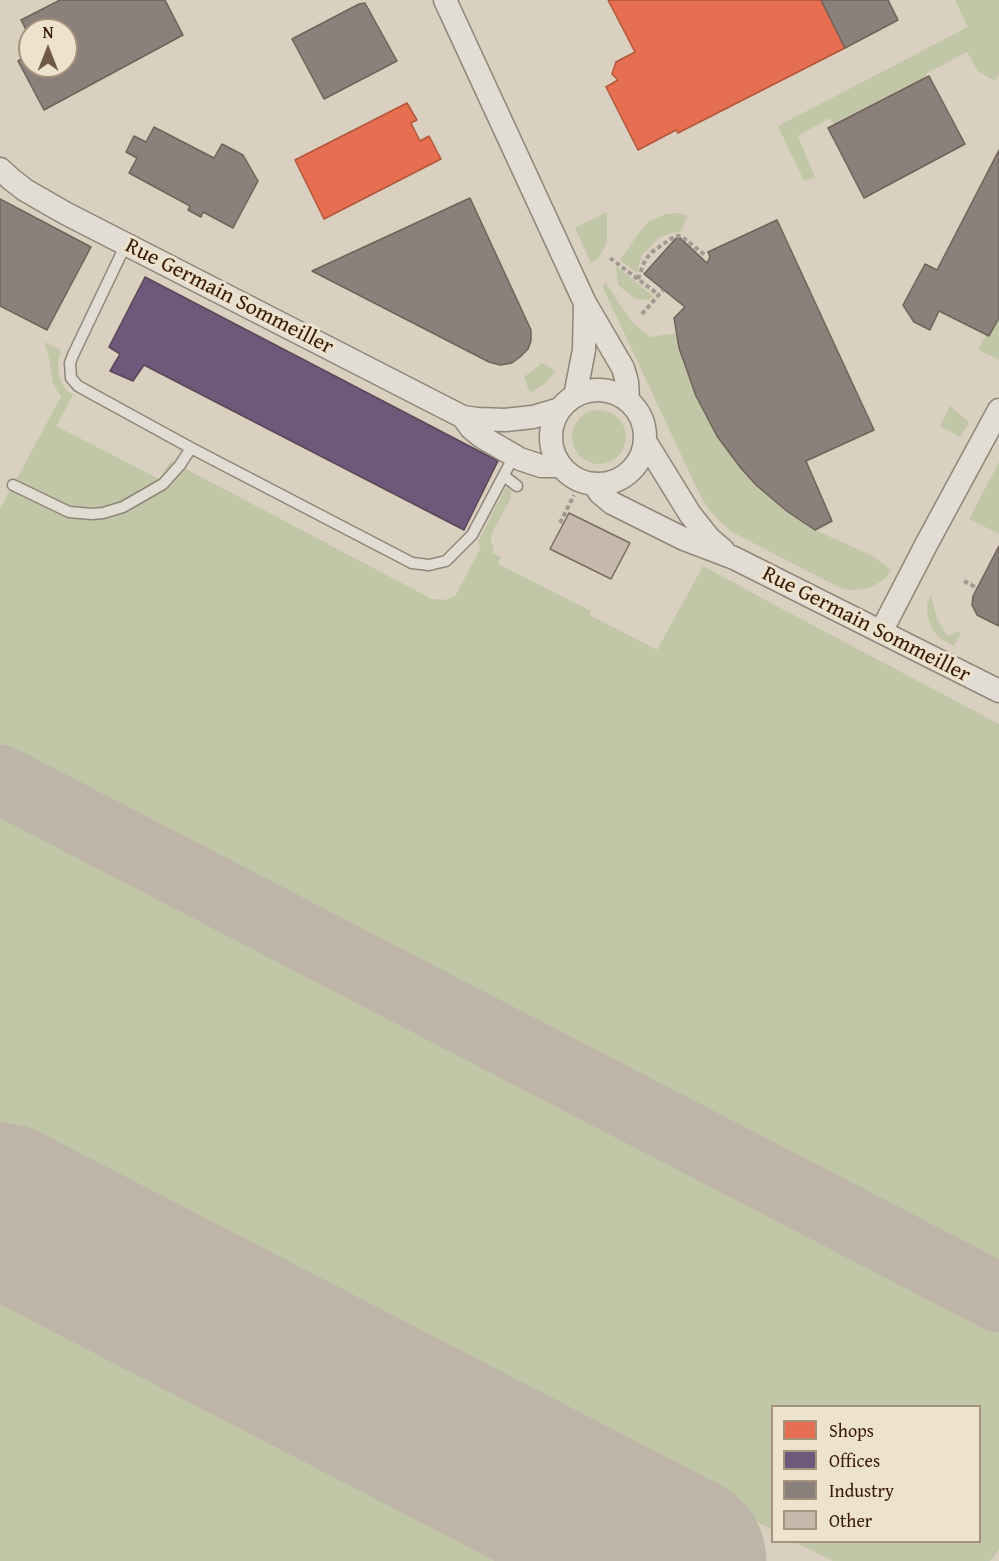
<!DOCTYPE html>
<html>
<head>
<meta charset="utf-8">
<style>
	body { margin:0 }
	#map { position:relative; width:999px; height:1561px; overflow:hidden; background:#d9d0bf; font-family:"Gentium Book Plus",serif }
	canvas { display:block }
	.legend { position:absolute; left:771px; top:1405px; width:210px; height:138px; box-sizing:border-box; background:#ede2ce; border:2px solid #a5927d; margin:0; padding:8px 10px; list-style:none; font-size:18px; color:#381b03 }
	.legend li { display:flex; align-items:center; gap:12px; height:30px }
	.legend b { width:30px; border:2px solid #a5927d }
	.north { position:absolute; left:18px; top:18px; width:60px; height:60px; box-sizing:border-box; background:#ede2ce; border:2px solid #a5927d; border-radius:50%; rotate:0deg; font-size:16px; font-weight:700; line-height:24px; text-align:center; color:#381b03 }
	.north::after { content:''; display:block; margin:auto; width:21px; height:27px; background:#705a45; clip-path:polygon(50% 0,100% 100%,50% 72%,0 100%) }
</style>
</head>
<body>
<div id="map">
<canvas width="999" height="1561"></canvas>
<ul class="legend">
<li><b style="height:16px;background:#e76f51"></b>Shops</li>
<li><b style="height:16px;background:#6d597a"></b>Offices</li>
<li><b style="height:16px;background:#8a817c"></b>Industry</li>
<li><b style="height:16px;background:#c6b8aa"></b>Other</li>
</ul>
<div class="north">N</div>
</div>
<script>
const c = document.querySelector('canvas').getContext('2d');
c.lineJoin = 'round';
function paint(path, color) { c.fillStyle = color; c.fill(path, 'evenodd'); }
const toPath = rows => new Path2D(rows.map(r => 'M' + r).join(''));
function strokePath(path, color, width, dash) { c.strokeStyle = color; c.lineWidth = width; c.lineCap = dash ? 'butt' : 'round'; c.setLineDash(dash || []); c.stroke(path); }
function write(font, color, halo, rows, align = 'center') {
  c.font = font + ' "Gentium Book Plus",serif'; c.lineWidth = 6; c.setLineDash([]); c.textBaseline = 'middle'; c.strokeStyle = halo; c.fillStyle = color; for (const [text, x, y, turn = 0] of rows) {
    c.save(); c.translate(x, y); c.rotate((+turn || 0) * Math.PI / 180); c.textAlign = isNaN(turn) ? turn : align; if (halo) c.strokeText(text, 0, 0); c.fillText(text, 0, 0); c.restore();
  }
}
paint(toPath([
	[955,0,999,0,999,74,995,81,978,71,967,52,927,73,925,78,834,125,830,118,798,136,815,177,804,181,778,126,968,27],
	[607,212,607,243,599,257,591,263,575,228],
	[679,213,688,216,680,232,671,233,659,238,642,255,637,273,620,260,641,230,649,221,666,214],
	[616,266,653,296,649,300,634,298,618,285],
	[606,283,630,320,649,337,676,333,682,360,696,396,706,417,717,436,740,467,756,485,788,512,815,530,871,555,891,570,886,578,872,587,866,589,849,590,840,588,732,532,719,521,709,510,700,495,603,288,603,285],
	[999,318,999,360,978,349,986,335,989,336],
	[44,342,61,350,58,360,59,377,66,390,73,395,56,426,159,479,171,461,432,599,445,600,455,596,481,548,478,542,506,487,511,491,510,500,491,535,491,542,494,548,492,553,501,557,498,564,591,611,590,615,657,650,703,566,786,611,999,724,999,1264,758,1142,719,1119,615,1065,0,748,0,509,61,397,53,383,48,353],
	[542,363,556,371,544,384,530,393,524,377],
	[950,406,968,421,968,425,960,437,940,426],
	'572 437a27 27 0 1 1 54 0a27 27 0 1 1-54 0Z',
	[999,462,999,534,969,519],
	[931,596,937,619,948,636,958,631,961,633,954,646,941,639,935,633,930,625,927,611,927,603],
	[0,814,999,1334,999,1549,995,1555,990,1561,833,1561,795,1542,980,1542,980,1406,772,1406,772,1530,0,1127],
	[0,1296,416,1512,510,1561,0,1561]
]), '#c1c6a6');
const shops = toPath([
	[608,0,821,0,845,48,678,133,676,130,638,150,606,87,618,80,612,74,616,62,635,52,608,0],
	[407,103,417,120,411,123,420,141,429,136,441,159,324,219,295,160,407,103]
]);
paint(shops, '#e76f51');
strokePath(shops, '#b2563a', 1.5);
const offices = toPath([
	[145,277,498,461,464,530,144,365,133,381,110,371,120,354,109,347,145,277]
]);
paint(offices, '#6d597a');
strokePath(offices, '#5d4656', 1.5);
const industry = toPath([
	[60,0,165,0,183,35,44,110,18,61,30,54,30,66,66,66,66,30,30,30,30,37,21,20,60,0],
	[821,0,888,0,898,20,845,48,821,0],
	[365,3,397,61,324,99,292,39,359,4,365,3],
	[929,76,965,144,864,198,828,128,929,76],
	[154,127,214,158,222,144,243,155,258,181,233,228,203,212,201,217,188,210,190,206,129,173,137,158,126,152,134,136,146,142,154,127],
	[999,150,999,318,989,336,939,311,930,330,914,322,903,305,925,264,937,270,999,150],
	[470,198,531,330,531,341,528,349,520,357,512,363,500,365,489,362,312,271,470,198],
	[0,199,91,247,47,330,0,306,0,199],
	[777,220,874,430,806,461,832,521,815,530,788,512,756,485,740,467,717,436,696,396,679,348,674,318,685,307,644,274,678,236,707,263,710,257,708,252,777,220],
	[999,546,999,626,977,615,972,605,973,596,999,546]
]);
paint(industry, '#8a817c');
strokePath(industry, '#716258', 1.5);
strokePath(toPath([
	[0,779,999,1298]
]), '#beb5a8', 69);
strokePath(toPath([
	[0,1208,681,1561]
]), '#beb5a8', 171);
const building = toPath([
	[569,513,630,543,611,579,550,549,569,513]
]);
paint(building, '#c6b8aa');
strokePath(building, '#776e61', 1.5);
const lane = toPath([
	[126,244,73,355,70,363,71,378,78,386,191,448,412,563,429,565,446,561,472,535,514,456],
	[504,476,517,486],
	[13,485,69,512,92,514,103,513,123,507,163,484,180,465,191,448]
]);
const street = toPath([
	[445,0,585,303,623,368,627,382,628,401],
	[0,169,11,179,25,190,65,213,463,417,477,419,505,420,533,417,560,409],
	'551 437a47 47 0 1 1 94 0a47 47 0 1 1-94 0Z',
	[575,396,584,350,585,304],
	[463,417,471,428,482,437,520,459,541,466,561,466],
	[645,441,690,514,709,538,723,550],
	[594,484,600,493,612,503,684,539,734,558,999,691],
	[881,632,927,543,999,410]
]);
strokePath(lane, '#8f8679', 13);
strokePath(street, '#8f8679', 25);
strokePath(toPath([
	[610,258,659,295],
	[638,279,645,260,652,252,675,236,681,236,706,256],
	[642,314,663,290],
	[560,523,574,495],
	[964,581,977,588]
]), '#a29a92', 4, [4.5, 3]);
strokePath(lane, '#e2ddd4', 10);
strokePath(street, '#e2ddd4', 22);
write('22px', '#381b03', '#ede2ce', [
	["Rue Germain Sommeiller",229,297,27],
	["Rue Germain Sommeiller",866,625,27]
]);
</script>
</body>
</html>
